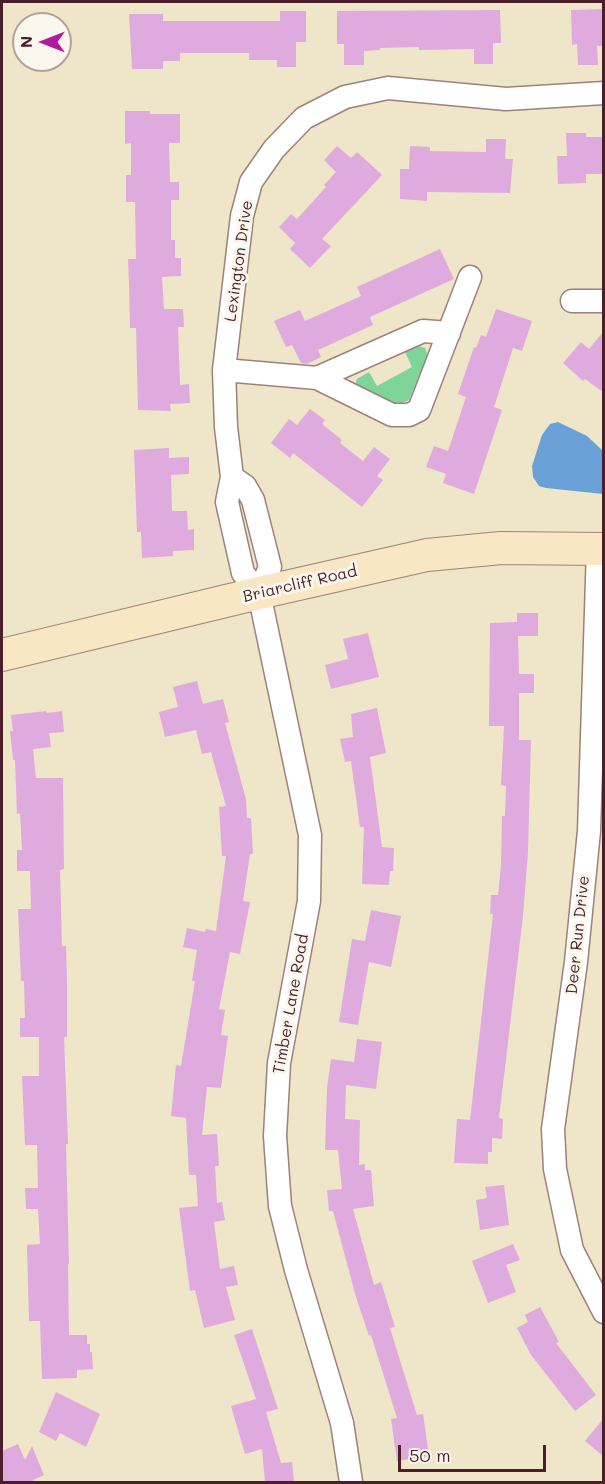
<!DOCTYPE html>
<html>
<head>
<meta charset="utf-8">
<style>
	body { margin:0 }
	#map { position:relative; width:605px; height:1484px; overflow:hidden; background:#efe5c8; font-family:Mali,sans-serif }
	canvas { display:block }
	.frame { position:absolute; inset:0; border:3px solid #4a1f2b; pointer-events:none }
	.north { position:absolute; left:12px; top:12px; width:60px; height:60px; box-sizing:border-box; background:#fbf7ec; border:2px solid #b4a19f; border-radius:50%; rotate:270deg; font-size:16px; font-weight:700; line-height:24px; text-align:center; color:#4a1f2b }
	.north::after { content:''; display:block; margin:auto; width:21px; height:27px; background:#b5179e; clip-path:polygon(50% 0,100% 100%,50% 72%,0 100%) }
	.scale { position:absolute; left:398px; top:1445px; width:148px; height:27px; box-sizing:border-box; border:3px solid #4a1f2b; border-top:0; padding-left:8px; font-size:18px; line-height:21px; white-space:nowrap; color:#4a1f2b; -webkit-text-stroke:4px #fbf7ec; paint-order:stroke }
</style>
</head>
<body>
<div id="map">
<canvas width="605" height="1484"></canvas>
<div class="frame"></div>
<div class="north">N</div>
<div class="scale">50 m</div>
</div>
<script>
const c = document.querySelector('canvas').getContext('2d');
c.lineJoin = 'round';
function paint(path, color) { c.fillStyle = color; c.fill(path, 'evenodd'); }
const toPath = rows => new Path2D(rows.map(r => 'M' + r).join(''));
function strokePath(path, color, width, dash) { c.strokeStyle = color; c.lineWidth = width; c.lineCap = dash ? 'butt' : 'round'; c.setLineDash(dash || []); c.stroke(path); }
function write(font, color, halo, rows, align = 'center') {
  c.font = font + ' Mali,sans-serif'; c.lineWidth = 6; c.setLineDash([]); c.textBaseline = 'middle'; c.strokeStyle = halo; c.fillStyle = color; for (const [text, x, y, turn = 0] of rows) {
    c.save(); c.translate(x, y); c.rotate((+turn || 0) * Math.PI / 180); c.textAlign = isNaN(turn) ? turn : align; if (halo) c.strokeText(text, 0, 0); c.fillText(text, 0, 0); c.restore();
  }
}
paint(toPath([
	[418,346,425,348,428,355,409,400,393,407,355,385,357,379,369,372,377,386,412,367,405,352]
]), '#7ed599');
paint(toPath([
	[558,422,587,436,603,451,603,494,546,488,539,486,533,477,532,466,542,435,550,424]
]), '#69a1d7');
paint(toPath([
	[603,9,603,46,597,46,598,65,578,65,577,44,572,45,571,10],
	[500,10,501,43,493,43,493,64,474,64,474,49,419,50,419,47,380,48,380,50,364,51,364,65,344,65,344,44,337,44,337,11],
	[280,11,306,11,306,42,296,42,296,67,277,67,277,60,249,60,249,53,180,53,180,61,163,61,163,69,132,69,129,14,163,14,163,21,280,21],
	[125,111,150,111,150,114,180,114,180,143,169,143,170,182,179,182,179,200,171,200,171,240,175,240,175,258,181,258,181,276,162,277,164,309,183,309,184,327,178,327,180,385,189,384,190,403,170,404,171,411,138,410,136,328,130,328,129,283,128,259,136,259,135,202,126,202,126,175,131,175,131,143,125,144],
	[566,133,586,133,586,137,603,137,603,174,586,174,586,183,558,184,557,156,567,156],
	[486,139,506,139,505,159,513,159,510,193,427,192,427,201,400,199,400,169,409,169,410,146,430,147,430,151,486,152],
	[337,146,351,158,357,152,382,175,322,239,331,246,310,268,290,249,295,243,279,227,291,214,297,219,326,187,324,185,336,172,324,160],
	[440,249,454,279,370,317,373,325,318,350,321,357,307,364,301,363,292,345,286,347,274,321,300,310,305,321,361,296,357,287],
	[496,309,532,321,522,351,513,348,494,407,502,410,474,494,443,483,446,474,426,467,434,446,448,451,466,397,458,394,474,347,476,348,481,335,486,337],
	[603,332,603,392,585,379,583,381,563,363,581,342,589,349],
	[310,409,325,420,322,424,342,440,340,443,363,461,374,447,390,459,377,476,383,480,362,507,293,453,290,458,271,443,289,419,297,425],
	[169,448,169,458,189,457,189,474,171,475,172,511,187,511,188,530,194,529,194,550,173,551,173,556,142,558,141,532,137,532,134,450],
	[517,613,538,613,538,636,518,636,519,674,534,674,534,693,519,693,519,740,531,740,528,852,523,916,499,1118,503,1119,502,1139,492,1138,492,1152,488,1152,488,1164,454,1163,457,1119,470,1120,493,914,490,914,491,895,498,895,501,865,502,816,505,816,506,786,501,785,504,726,489,726,490,623,517,622],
	[368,633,379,677,331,689,325,665,348,659,343,639],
	[197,681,203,704,223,699,229,722,225,723,246,799,247,818,251,818,253,854,250,854,243,901,250,902,240,954,230,952,219,1009,225,1010,221,1035,228,1036,221,1088,207,1087,202,1135,217,1134,219,1166,215,1166,217,1203,222,1202,225,1220,214,1222,220,1269,234,1266,238,1285,226,1287,235,1320,204,1328,195,1290,190,1291,179,1208,198,1206,196,1175,189,1175,186,1118,171,1116,176,1065,181,1066,195,981,192,981,197,950,183,947,187,928,205,932,206,929,216,931,226,856,222,856,219,807,226,806,211,752,202,754,196,730,165,737,159,712,178,707,173,687],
	[377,708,386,753,370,757,382,847,394,848,393,871,390,871,389,885,362,884,364,827,360,827,351,761,345,762,340,739,353,737,351,714],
	[46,711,47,713,62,711,64,732,49,733,51,747,33,749,36,778,63,778,64,869,60,870,62,946,66,946,67,979,67,1037,64,1037,68,1144,66,1144,69,1264,68,1264,69,1335,87,1335,87,1344,90,1344,90,1352,92,1352,93,1369,77,1370,77,1378,42,1379,40,1321,29,1321,27,1245,40,1244,38,1209,26,1209,25,1188,38,1188,37,1145,25,1145,22,1076,39,1076,39,1037,20,1037,20,1018,25,1018,24,981,21,981,18,909,31,909,30,871,17,871,17,850,22,850,20,813,17,814,15,760,13,760,10,731,13,731,11,715],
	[371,910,401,916,391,967,369,962,358,1025,339,1022,352,939,365,941],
	[357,1039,382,1042,376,1089,346,1085,345,1119,360,1120,359,1165,365,1164,365,1170,371,1170,374,1206,353,1209,374,1285,381,1282,395,1327,390,1328,417,1415,423,1414,429,1456,397,1461,391,1419,397,1418,371,1335,369,1336,356,1297,333,1211,329,1211,327,1190,342,1189,338,1150,325,1150,327,1088,331,1059,354,1062],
	[504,1185,509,1225,480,1230,476,1200,487,1198,485,1187],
	[513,1244,520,1260,506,1265,516,1292,488,1303,472,1261],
	[540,1307,559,1342,556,1343,596,1395,575,1411,531,1355,517,1328,528,1322,525,1315],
	[252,1329,278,1409,266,1412,281,1463,292,1462,294,1482,265,1482,262,1449,245,1454,231,1406,256,1399,234,1335],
	[56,1392,100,1414,86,1447,60,1433,56,1441,39,1432],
	[603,1419,603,1456,585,1441],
	[18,1444,25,1460,32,1446,44,1475,33,1480,34,1482,2,1482,2,1451]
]), '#dfabde');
const street = toPath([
	[572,301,604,301],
	[224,370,317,378,392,415,409,415,419,410,470,277],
	[317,378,423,331,449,333],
	[232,477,245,486,253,500,270,567,259,593],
	[598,548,589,831,576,962,553,1129,555,1169,572,1250,604,1312],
	[351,1482,342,1423,296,1270,280,1206,275,1136,279,1063,309,901,310,835,259,593,243,573,227,502,232,477,226,427,224,370,242,216,251,182,274,149,304,118,345,97,388,88,506,99,604,93]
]);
const secondary = toPath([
	[2,655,259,593,427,555,501,548,604,549]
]);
strokePath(street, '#9c827a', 25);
strokePath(secondary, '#9c827a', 34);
strokePath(street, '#fff', 22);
strokePath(secondary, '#f9e7c3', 32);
write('16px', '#4a1f2b', '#fbf7ec', [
	["Lexington Drive",239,261,-82],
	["Briarcliff Road",300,584,-13],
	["Deer Run Drive",578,935,-84],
	["Timber Lane Road",291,1004,-80]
]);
</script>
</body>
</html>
